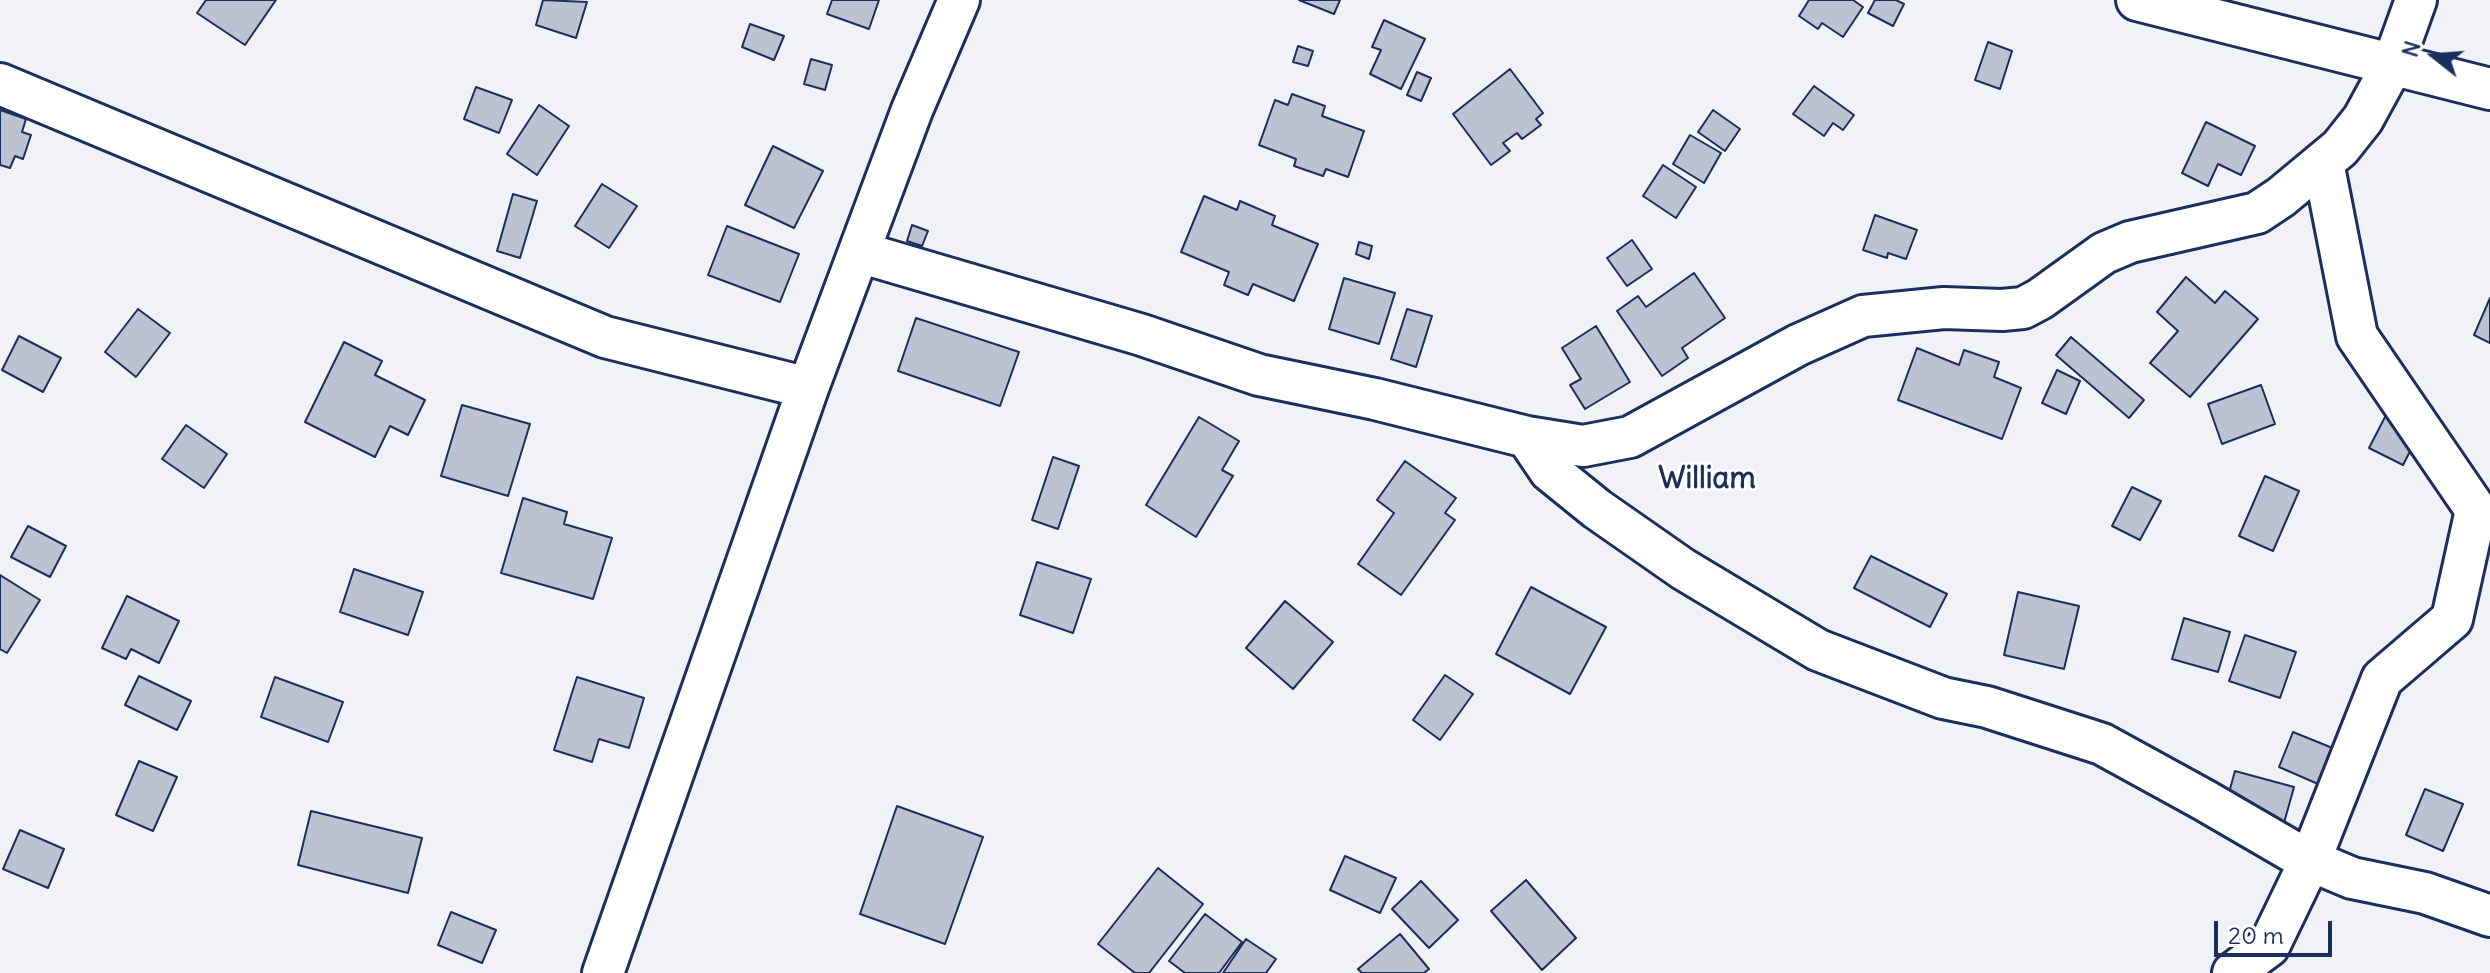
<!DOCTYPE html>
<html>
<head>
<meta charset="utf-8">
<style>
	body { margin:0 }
	#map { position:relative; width:2490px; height:973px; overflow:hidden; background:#f1f2f5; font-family:Delius,sans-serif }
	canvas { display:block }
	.north { position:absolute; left:2394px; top:16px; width:80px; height:80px; -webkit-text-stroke:6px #fff; paint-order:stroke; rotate:287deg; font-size:22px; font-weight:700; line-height:32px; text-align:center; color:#1b2f5e }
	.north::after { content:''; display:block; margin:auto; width:28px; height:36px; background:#1b2f5e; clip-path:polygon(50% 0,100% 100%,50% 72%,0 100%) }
	.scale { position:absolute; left:2214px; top:921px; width:118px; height:36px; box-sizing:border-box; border:4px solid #1b2f5e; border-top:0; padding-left:10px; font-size:24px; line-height:28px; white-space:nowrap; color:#1b2f5e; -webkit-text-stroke:6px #fff; paint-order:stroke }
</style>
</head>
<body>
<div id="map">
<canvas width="2490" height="973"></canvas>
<div class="north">N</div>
<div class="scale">20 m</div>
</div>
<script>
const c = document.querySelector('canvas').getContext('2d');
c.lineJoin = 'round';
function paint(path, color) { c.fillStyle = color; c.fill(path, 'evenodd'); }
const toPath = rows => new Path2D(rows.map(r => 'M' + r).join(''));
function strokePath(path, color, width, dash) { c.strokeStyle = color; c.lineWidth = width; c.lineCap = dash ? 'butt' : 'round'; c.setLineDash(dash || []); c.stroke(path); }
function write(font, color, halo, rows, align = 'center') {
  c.font = font + ' Delius,sans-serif'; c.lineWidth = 6; c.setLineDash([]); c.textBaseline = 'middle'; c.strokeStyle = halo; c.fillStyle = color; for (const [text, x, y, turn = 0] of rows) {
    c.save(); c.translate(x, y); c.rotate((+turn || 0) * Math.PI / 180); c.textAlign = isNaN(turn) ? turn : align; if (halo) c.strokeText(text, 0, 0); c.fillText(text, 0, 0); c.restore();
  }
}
const building = toPath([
	[206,0,276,0,245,45,197,13,206,0],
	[543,0,587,2,576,38,536,25,543,0],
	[832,0,879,0,869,29,827,14,832,0],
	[1299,0,1340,0,1334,14,1299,0],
	[1809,0,1853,0,1863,7,1843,37,1822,23,1818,29,1799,16,1809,0],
	[1875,0,1896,0,1904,4,1893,26,1868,13,1875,0],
	[1384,20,1425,39,1401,89,1370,74,1381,50,1372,47,1384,20],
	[750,24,784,36,774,60,742,47,750,24],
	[1988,42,2012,51,2000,89,1975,80,1988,42],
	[1298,46,1313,51,1308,66,1293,62,1298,46],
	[811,59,832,65,825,90,804,84,811,59],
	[1510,69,1543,113,1536,119,1541,125,1522,139,1517,133,1503,143,1510,151,1491,165,1453,114,1510,69],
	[1417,72,1431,78,1421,101,1407,95,1417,72],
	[1814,86,1854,115,1843,130,1833,123,1824,136,1793,114,1814,86],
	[476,87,512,100,499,133,464,119,476,87],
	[1292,94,1325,106,1322,116,1364,131,1348,177,1326,169,1323,176,1294,166,1296,159,1259,145,1275,100,1288,105,1292,94],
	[539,105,569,126,537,175,507,154,539,105],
	[0,110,26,119,22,132,31,135,23,159,15,156,10,168,0,165,0,110],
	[1713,110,1740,129,1725,151,1698,132,1713,110],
	[2206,122,2255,146,2241,175,2218,164,2208,186,2182,173,2206,122],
	[1690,135,1721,153,1704,183,1673,164,1690,135],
	[773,146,823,171,794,228,745,205,773,146],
	[1663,165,1696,187,1676,218,1643,196,1663,165],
	[602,184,637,206,609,248,575,226,602,184],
	[513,194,537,201,520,258,497,251,513,194],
	[1204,196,1237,210,1240,201,1275,216,1272,225,1318,244,1294,301,1253,284,1248,295,1224,285,1229,272,1181,252,1204,196],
	[1875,215,1917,230,1906,259,1888,253,1887,258,1863,250,1875,215],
	[912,225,928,231,922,246,907,241,912,225],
	[727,226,799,254,780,302,708,275,727,226],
	[1632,240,1652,269,1627,286,1607,258,1632,240],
	[1359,242,1372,246,1369,259,1356,254,1359,242],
	[1694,273,1725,318,1682,348,1688,358,1662,376,1617,311,1638,296,1646,307,1694,273],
	[2186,277,2215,303,2225,291,2258,319,2190,397,2150,363,2178,331,2157,312,2186,277],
	[1344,278,1395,293,1379,344,1329,329,1344,278],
	[2490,298,2490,343,2474,335,2490,298],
	[138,309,170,333,136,377,105,352,138,309],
	[1407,309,1432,316,1416,367,1391,359,1407,309],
	[916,318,1019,352,1000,406,898,371,916,318],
	[1596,326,1630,382,1585,409,1570,385,1581,379,1562,348,1596,326],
	[19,336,61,358,43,392,2,370,19,336],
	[2071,337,2144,400,2129,418,2056,355,2071,337],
	[344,342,382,361,375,375,425,400,408,435,390,426,375,457,305,422,344,342],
	[1917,348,1959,365,1964,350,1999,362,1994,377,2021,388,2002,439,1898,400,1917,348],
	[2057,370,2080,381,2066,414,2042,403,2057,370],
	[2261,385,2275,424,2222,444,2208,404,2261,385],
	[462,405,530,424,508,496,441,476,462,405],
	[2386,415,2420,432,2403,465,2369,448,2386,415],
	[1199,417,1239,441,1222,470,1233,476,1196,537,1146,505,1199,417],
	[186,425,227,454,204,488,162,459,186,425],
	[1053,457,1079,466,1058,529,1032,520,1053,457],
	[1405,461,1456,498,1445,513,1455,520,1401,595,1358,564,1394,513,1377,500,1405,461],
	[2265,476,2299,491,2273,551,2239,536,2265,476],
	[2132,487,2161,501,2140,540,2112,526,2132,487],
	[523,498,567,512,564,524,612,538,593,599,501,573,523,498],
	[28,526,66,546,50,577,11,557,28,526],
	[1871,556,1947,594,1930,627,1854,588,1871,556],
	[1037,562,1091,579,1073,633,1020,615,1037,562],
	[354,569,423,592,408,635,340,612,354,569],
	[0,575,40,600,7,653,0,649,0,575],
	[1531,587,1606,627,1570,694,1496,654,1531,587],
	[2018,592,2079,606,2064,669,2004,655,2018,592],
	[127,596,179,621,159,663,131,649,126,659,102,648,127,596],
	[1285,601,1333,642,1293,689,1246,648,1285,601],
	[2184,618,2230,632,2218,672,2172,659,2184,618],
	[2245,635,2296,652,2280,698,2229,681,2245,635],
	[1445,675,1473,694,1440,740,1413,720,1445,675],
	[139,676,191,701,177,730,125,705,139,676],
	[275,677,343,702,328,742,261,717,275,677],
	[577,677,644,698,629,748,599,739,592,762,554,750,577,677],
	[2293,732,2340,751,2325,787,2279,767,2293,732],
	[139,761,177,777,153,831,116,815,139,761],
	[2235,771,2294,787,2284,823,2225,807,2235,771],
	[2425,789,2463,804,2443,851,2406,835,2425,789],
	[897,806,983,837,945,944,860,914,897,806],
	[311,811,422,838,408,893,298,865,311,811],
	[20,830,64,849,48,888,3,869,20,830],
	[1345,856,1396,878,1380,913,1330,890,1345,856],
	[1158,868,1203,904,1149,973,1135,973,1098,944,1158,868],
	[1526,880,1576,938,1542,970,1491,911,1526,880],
	[1421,881,1458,920,1429,948,1392,909,1421,881],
	[451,912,496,930,482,963,438,945,451,912],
	[1205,914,1242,942,1219,973,1185,973,1169,961,1205,914],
	[1400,934,1429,969,1424,973,1362,973,1358,969,1400,934],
	[1246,939,1276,959,1266,973,1223,973,1246,939]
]);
paint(building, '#bcc2d0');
strokePath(building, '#1b2f5e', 2);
const minor = toPath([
	[2137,0,2490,89],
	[0,84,605,337,808,388],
	[859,252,1142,335,1259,375,1375,399,1527,437,1583,446,1630,437,1798,345,1863,316,1944,308,2002,310,2023,308,2040,299,2104,253,2130,242,2257,213,2281,197,2340,148,2363,119,2393,64,2416,0],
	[1527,437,1550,471,1597,509,1683,569,1818,650,1943,698,1987,707,2102,744,2204,800,2302,857,2352,878,2425,893,2490,916],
	[603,973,808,388,912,110,959,0],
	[2233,973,2269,946,2310,861,2382,679,2452,619,2476,510,2357,336,2323,162]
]);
strokePath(minor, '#1b2f5e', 46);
strokePath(minor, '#fff', 40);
write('bold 30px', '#1b2f5e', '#fff', [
	["William",1707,479]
]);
</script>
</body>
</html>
